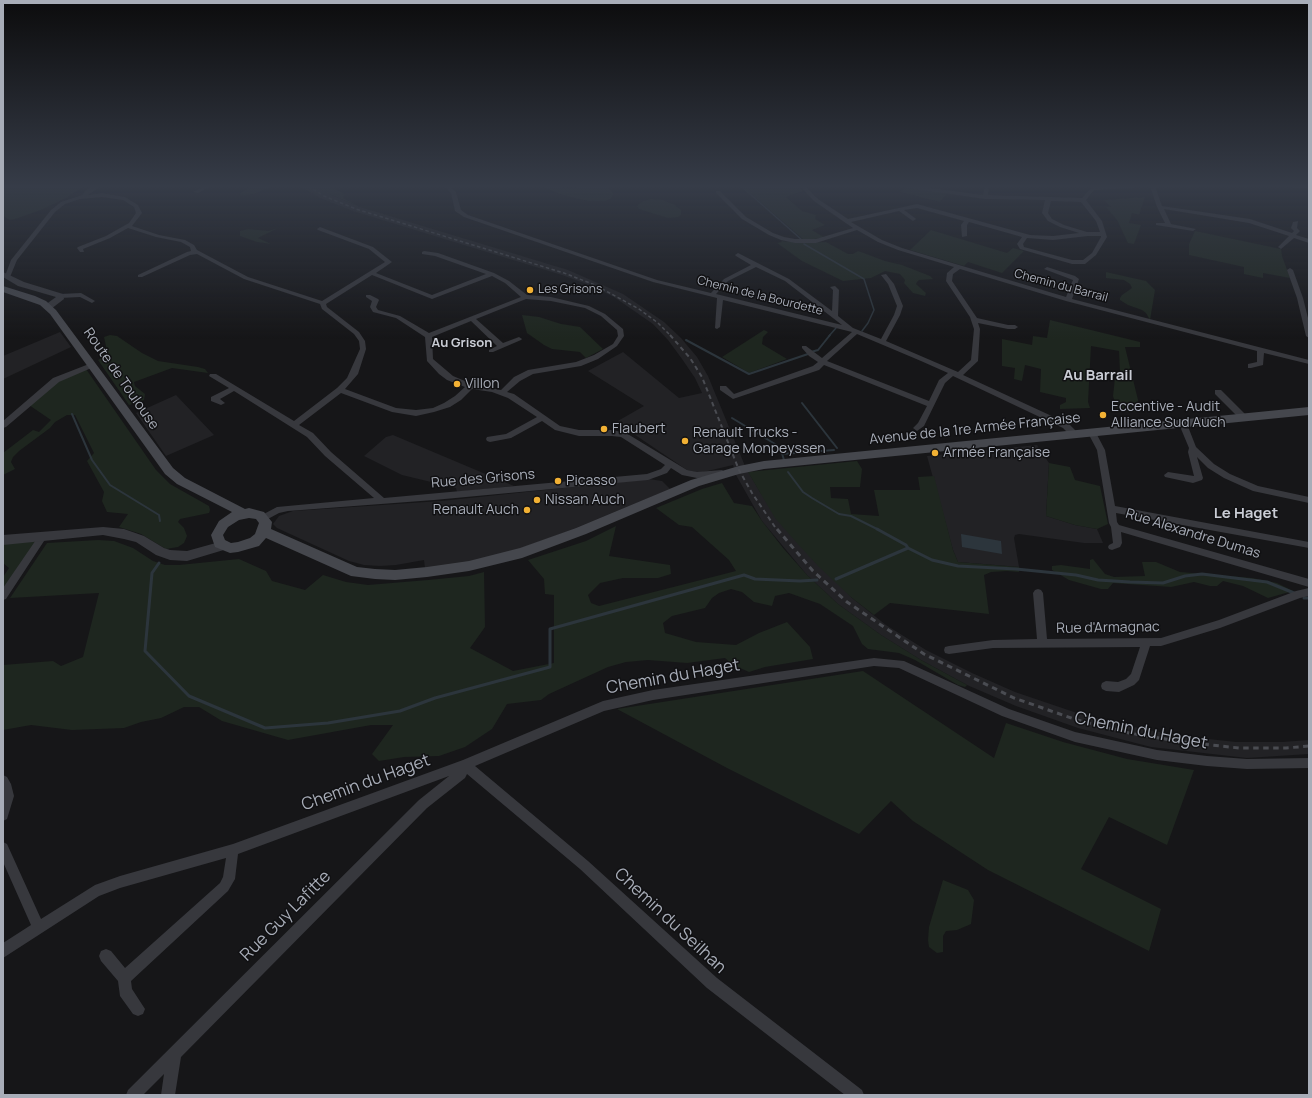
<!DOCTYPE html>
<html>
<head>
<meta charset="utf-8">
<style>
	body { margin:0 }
	#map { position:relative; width:1312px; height:1098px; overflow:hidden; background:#161618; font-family:Manrope,sans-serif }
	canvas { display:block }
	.frame { position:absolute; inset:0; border:4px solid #a8adb8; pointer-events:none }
</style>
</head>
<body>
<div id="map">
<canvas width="1312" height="1098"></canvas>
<div class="frame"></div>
</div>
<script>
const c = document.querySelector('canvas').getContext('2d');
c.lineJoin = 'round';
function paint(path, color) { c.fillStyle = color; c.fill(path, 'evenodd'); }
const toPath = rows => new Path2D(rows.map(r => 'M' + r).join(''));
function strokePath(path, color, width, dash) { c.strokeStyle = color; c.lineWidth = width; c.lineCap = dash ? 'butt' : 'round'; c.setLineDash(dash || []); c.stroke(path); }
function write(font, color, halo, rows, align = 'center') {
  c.font = font + ' Manrope,sans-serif'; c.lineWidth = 3; c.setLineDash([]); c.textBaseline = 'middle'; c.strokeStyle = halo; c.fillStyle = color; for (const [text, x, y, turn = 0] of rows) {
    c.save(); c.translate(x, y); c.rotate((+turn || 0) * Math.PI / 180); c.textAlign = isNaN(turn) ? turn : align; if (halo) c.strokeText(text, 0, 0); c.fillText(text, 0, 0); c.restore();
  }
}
paint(toPath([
	[300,186,315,186,329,194,360,207,568,270,623,294,664,322,681,338,697,357,708,376,745,466,760,492,852,598,886,625,926,650,972,673,1015,692,1077,713,1128,726,1181,736,1236,742,1282,742,1309,740,1309,754,1247,758,1151,747,1078,728,1016,706,967,685,921,660,881,635,838,604,807,575,762,521,736,475,733,465,699,473,687,470,616,422,644,406,588,371,623,352,679,398,702,393,695,378,682,359,668,340,653,324,614,297,592,286,562,275,353,211,320,198],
	[60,332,71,347,3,379,3,356],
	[176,395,214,435,166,456,136,413],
	[393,435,514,486,457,492,456,488,402,475,364,456,386,437],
	[1037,445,1049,463,1046,516,1075,525,1097,529,1103,543,1084,543,1019,534,1015,535,1014,538,1019,567,958,562,953,550,927,456],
	[649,479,662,481,670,489,576,528,519,549,468,563,425,568,424,560,396,565,380,566,364,565,349,561,277,528,273,524,279,516,293,511,441,501]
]), '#222225');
paint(toPath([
	[3,186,84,186,68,197,41,210,15,219,10,220,3,216],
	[252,186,272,186,254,194,241,196,239,194],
	[315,186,328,186,345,194,343,198,360,207,329,194],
	[543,186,557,186,568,189,577,188,578,186,606,186,614,194,610,199,605,201,588,201,559,194],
	[742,186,798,186,803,191,786,197,802,211,816,215,815,219,825,225,812,230,825,238,804,240],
	[907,187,947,193,940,202,900,192],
	[1145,197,1139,215,1132,213,1129,223,1141,225,1134,244,1128,243,1117,220,1106,207,1111,207,1104,200],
	[651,199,663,200,675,205,681,210,681,215,678,217,668,218,639,209,637,206,643,201],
	[278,228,258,238,271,244,257,242,240,236,240,231,248,229,269,231],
	[931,230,1007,253,1013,248,1024,251,1002,273,968,262,964,266,910,250],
	[1195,231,1281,249,1282,256,1290,278,1263,273,1263,278,1244,274,1244,267,1189,255,1189,244],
	[781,241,802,243,826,242,848,254,853,254,858,251,861,252,885,261,902,265,930,276,933,279,919,280,917,282,916,284,926,293,925,296,913,293,904,283,905,280,900,274,885,271,871,278,843,281,802,261,777,243,782,242],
	[1106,272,1146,281,1155,290,1150,320,1146,313,1142,310,1128,305,1120,300,1120,298,1122,295,1132,288,1130,284,1124,280,1106,278],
	[522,315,539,317,561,324,580,327,603,349,586,358,580,352,552,349,544,345,527,333],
	[1050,320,1140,342,1140,347,1125,347,1139,404,1135,405,1136,412,1119,411,1117,409,1113,396,1115,378,1120,372,1119,351,1091,346,1088,402,1090,408,1060,409,1060,405,1066,402,1066,398,1040,392,1041,369,1025,365,1022,381,1014,379,1015,368,1002,366,1002,339,1032,345,1033,336,1047,338],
	[764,330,768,332,763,337,762,344,787,359,749,373,722,357],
	[110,335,117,336,142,353,158,361,198,367,205,369,208,373,172,368,134,382,135,386,145,394,144,400,129,405,98,360,105,356,107,351,104,337],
	[86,369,156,470,170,484,209,506,210,510,209,513,180,519,178,522,184,528,187,536,184,543,178,547,166,549,141,534,119,527,128,514,107,512,102,501,104,492,87,461,94,453,75,415,67,415,55,422,50,428,19,451,13,457,11,462,15,469,3,475,3,453,33,430,39,432,51,420,29,405,54,384],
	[857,461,862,469,860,487,830,487,831,498,848,499,851,514,879,516,874,490,920,490,918,477,934,476,953,550,958,562,1019,567,1019,572,1007,571,991,572,984,575,989,614,890,603,874,615,852,598,819,567,796,542,775,518,748,472],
	[1049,463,1070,467,1075,480,1100,486,1108,524,1097,529,1075,525,1046,516],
	[722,483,734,503,752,506,762,521,783,548,807,575,838,604,881,635,921,660,967,685,965,687,958,685,915,660,899,653,868,649,862,644,853,626,820,604,789,593,775,596,772,606,754,602,742,592,731,589,719,593,712,598,705,608,672,616,663,623,665,633,696,642,736,645,759,633,787,622,810,647,813,659,765,667,749,672,733,665,725,658,687,663,648,660,626,662,608,667,549,694,541,700,507,704,492,729,465,747,439,756,404,757,379,761,372,754,393,725,371,725,288,740,222,721,199,707,184,707,161,718,141,722,124,728,72,730,31,725,3,730,3,665,53,661,61,666,83,657,99,593,10,598,47,543,98,540,114,541,133,548,153,561,165,565,179,565,239,559,266,571,272,581,305,590,323,575,346,582,368,585,428,580,469,576,484,572,485,627,470,648,513,671,554,663,554,595,545,594,544,579,528,560,586,541,616,526,609,556,670,565,671,574,658,578,623,578,600,583,588,595,591,603,599,606,736,571,729,560,692,527,679,525,656,508,702,489],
	[37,541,3,592,3,577,9,568,3,563,3,543],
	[1093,559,1105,574,1114,577,1145,576,1142,562,1156,562,1180,572,1252,578,1277,583,1293,591,1268,598,1243,586,1223,581,1217,586,1210,586,1194,582,1171,587,1113,583,1108,589,1101,589,1069,580,1052,570,1052,566,1061,565,1090,569,1090,560],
	[863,671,994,758,1006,723,1063,742,1127,759,1194,770,1167,845,1109,817,1081,869,1161,909,1149,951,988,870,913,821,891,801,859,834,727,768,617,709],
	[943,880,968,890,974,900,971,924,957,930,946,931,943,936,943,952,937,953,929,947,928,940,929,927]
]), '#1e261f');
paint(toPath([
	[961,534,1001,541,1002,554,962,547]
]), '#2c353c');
strokePath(toPath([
	[741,186,802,240],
	[804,244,864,279,874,310,868,323,862,331],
	[829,336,836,328]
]), '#2c353c', 1.5);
strokePath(toPath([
	[686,340,749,374,808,354],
	[811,352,818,350,830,335],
	[802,403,837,448],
	[72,414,92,460,110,485,159,515,160,521],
	[732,418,780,447,784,460],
	[782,454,834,450],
	[788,472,803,492,812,498,839,514,851,516,879,530]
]), '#2c353c', 2);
strokePath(toPath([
	[877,529,906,545,908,548,932,560,958,566,1016,569,1076,575,1098,580,1130,582,1163,583,1185,576,1202,574,1267,582,1294,593],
	[159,563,152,573,145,651,189,696,265,728,328,723,400,711,435,698,550,667,550,629,744,575,755,579,800,581,817,580],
	[836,579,908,548],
	[1304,598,1309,598]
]), '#2c353c', 3);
paint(toPath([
	[95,186,101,186,88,195,102,193,125,197,138,205,142,213,132,226,159,235,185,240,194,245,197,250,248,277,322,301,385,262,369,249,318,230,317,229,320,227,373,247,392,262,376,273,432,295,486,274,435,256,422,254,422,252,424,251,438,253,494,273,509,281,527,295,551,297,589,306,605,314,623,329,624,336,617,346,598,359,581,366,533,374,520,381,507,392,514,394,560,426,579,430,612,430,626,433,687,470,697,472,722,470,726,473,722,476,697,478,682,475,671,468,667,473,648,480,434,500,288,511,279,513,266,520,260,520,259,518,260,516,277,507,374,498,325,456,307,437,242,396,234,391,220,399,225,403,221,405,211,401,211,397,229,388,209,376,210,374,216,374,294,421,337,388,347,378,360,349,359,341,354,334,322,309,320,304,244,279,197,254,190,255,142,277,138,277,138,275,187,252,191,251,190,247,181,242,156,237,128,228,110,238,83,249,84,252,80,252,77,248,78,247,106,236,129,223,136,213,134,207,123,200,102,197,80,199,65,204,55,212,17,260,10,277,6,277,5,276,11,260,51,210,61,202,82,195,86,190,95,186],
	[372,275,432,299,492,276,505,283,521,297,429,333,400,316,378,310,376,307,379,300,378,299,370,295,366,295,366,297,372,301,370,307,373,312,396,318,425,337,427,361,439,374,447,380,465,387,455,396,444,403,433,408,416,410,396,408,345,389,358,374,366,349,365,341,359,332,327,307,326,304,372,275],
	[526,299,551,301,585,308,601,316,617,330,618,336,613,344,594,355,576,362,528,370,514,377,501,390,472,384,453,376,433,359,432,337,471,321,497,346,489,350,489,352,493,352,521,340,522,339,519,337,503,343,476,319,526,299],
	[472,389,492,392,508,398,537,417,506,434,487,437,486,439,487,441,490,442,511,438,542,421,555,430,579,436,612,436,621,437,665,465,661,469,647,474,384,498,331,452,313,433,299,425,341,393,392,412,416,416,434,412,450,407,461,400,472,389],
	[205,186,211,186,198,193,193,192,205,186],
	[444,186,450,186,456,192,461,210,468,215,657,280,711,293,724,279,751,265,736,256,735,255,738,253,789,279,832,311,833,290,830,287,835,286,839,290,838,316,853,328,881,339,894,315,897,306,888,284,881,275,886,274,894,284,903,306,900,315,886,341,958,372,971,360,974,329,970,317,946,281,947,273,954,267,898,250,878,242,857,230,816,243,795,243,781,240,769,235,742,219,716,193,716,191,720,191,746,217,773,233,784,237,795,239,816,239,853,228,814,201,800,186,805,186,818,199,848,219,917,204,1030,235,1053,236,1079,233,1060,227,1048,221,1042,213,1045,200,985,199,908,188,905,186,916,186,983,195,985,186,989,186,988,195,1082,198,1092,187,1136,186,1134,188,1094,190,1086,200,1102,221,1107,237,1096,255,1085,264,1072,264,1020,249,1017,244,1022,237,969,222,967,225,967,236,962,237,961,225,964,221,917,208,904,210,915,218,916,219,913,221,899,211,851,222,882,240,902,248,1066,297,1073,280,1044,269,1047,267,1075,276,1079,279,1072,299,1309,360,1309,364,1264,353,1263,365,1251,368,1248,368,1248,364,1257,362,1257,351,1066,301,960,269,953,274,952,281,977,318,1008,325,1015,325,1018,327,1015,329,1008,329,978,323,980,329,978,361,963,375,1069,424,1078,433,1079,435,1078,437,1072,437,1063,428,953,376,945,383,924,426,917,431,913,428,918,423,927,406,824,365,819,370,733,399,720,390,720,386,726,386,734,394,813,366,818,362,809,356,802,348,802,346,806,346,822,358,852,332,723,300,720,327,717,329,715,328,717,298,653,282,464,217,455,211,451,193,444,186],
	[1051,201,1081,202,1096,221,1100,232,1087,232,1064,225,1052,219,1048,213,1051,201],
	[1088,236,1101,236,1101,237,1092,253,1083,260,1072,260,1024,247,1023,244,1027,238,1053,240,1088,236],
	[756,267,785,281,842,325,716,294,728,281,756,267],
	[857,334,921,361,948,373,939,380,929,401,827,361,857,334],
	[1150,186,1155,186,1162,206,1250,219,1292,233,1294,231,1291,228,1293,222,1298,221,1297,228,1300,231,1296,235,1309,239,1309,243,1294,238,1281,249,1278,247,1289,236,1249,223,1164,209,1171,224,1196,229,1193,231,1156,225,1156,223,1165,223,1157,207,1150,186],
	[1291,186,1309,186,1309,188,1294,188,1291,186],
	[1290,268,1293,270,1303,298,1309,322,1309,338,1306,336,1297,298,1287,270,1290,268],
	[81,293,95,301,92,303,80,297,60,298,57,296,60,294,81,293],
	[89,364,92,364,96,366,59,382,6,427,3,428,3,421,53,378,89,364],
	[1215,390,1221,390,1247,416,1247,420,1241,420,1215,394,1215,390],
	[1183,421,1187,424,1196,447,1214,464,1230,474,1258,486,1309,497,1309,503,1253,491,1224,478,1208,468,1197,457,1203,478,1202,480,1193,483,1165,477,1164,475,1168,472,1194,476,1188,452,1189,448,1179,424,1183,421],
	[1092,430,1095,431,1105,450,1115,506,1309,542,1309,548,1116,513,1117,522,1119,525,1309,579,1309,587,1121,532,1122,543,1120,547,1112,550,1109,549,1108,547,1109,545,1113,543,1111,527,1109,523,1097,450,1088,433,1092,430],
	[43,533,46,534,47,536,46,538,6,599,3,600,3,588,40,534,43,533],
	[1309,588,1309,596,1300,598,1220,628,1161,646,1150,646,1139,680,1134,685,1119,692,1106,691,1102,689,1101,686,1102,683,1106,681,1118,682,1126,679,1131,674,1140,647,993,648,949,654,945,653,944,650,945,647,949,646,993,640,1037,639,1033,593,1035,590,1038,589,1041,590,1043,593,1047,639,1161,638,1219,620,1296,591,1309,588],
	[874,658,904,661,1009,709,1075,732,1157,750,1207,756,1247,759,1309,758,1309,768,1247,769,1207,766,1157,760,1075,742,1002,716,899,668,874,666,653,700,604,711,475,766,588,861,717,978,862,1090,864,1095,845,1095,707,988,580,869,467,774,465,778,427,808,181,1057,175,1095,161,1095,164,1074,143,1095,126,1095,128,1090,419,800,449,776,238,854,235,879,228,891,131,981,132,989,145,1009,143,1014,138,1016,133,1014,120,996,118,981,101,961,99,956,101,951,106,949,111,951,125,968,220,883,223,877,226,858,120,888,99,896,3,958,3,943,31,925,3,862,3,842,7,844,41,919,95,885,120,876,233,844,463,760,603,701,653,690,874,658],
	[3,775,7,777,11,784,14,796,7,819,3,821,3,775]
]), '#37383d');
paint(toPath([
	[3,272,24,282,63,294,64,299,51,309,45,309,44,307,45,305,56,297,18,286,3,277,3,272],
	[103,527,124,529,144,536,164,548,170,550,187,551,223,541,227,543,229,546,227,549,187,561,170,560,156,555,136,542,124,539,103,535,3,545,3,535,103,527]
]), '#37383d');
paint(toPath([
	[3,286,35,296,46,301,56,310,173,468,185,478,245,509,249,508,264,512,272,522,271,529,357,567,375,569,395,570,427,567,469,561,520,548,576,528,691,480,739,466,764,461,1309,407,1309,415,764,469,739,474,699,486,586,534,522,558,469,571,427,577,395,580,375,579,351,576,266,538,259,546,238,552,230,553,215,547,211,535,219,521,232,512,177,484,165,474,50,314,40,305,3,292,3,286],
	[249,518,256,519,259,523,255,534,250,538,238,542,231,543,225,540,223,535,228,527,239,520,249,518]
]), '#45474d');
strokePath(toPath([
	[308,186,324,196,356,209,564,273,595,285,639,309,658,323,671,336]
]), '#4a4c52', 1.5, [3.5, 2.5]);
strokePath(toPath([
	[670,335,690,358,702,377,739,470,752,493,777,530]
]), '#4a4c52', 2, [4.5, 3.5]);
strokePath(toPath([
	[777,529,813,571,847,602,924,654,1014,698,1077,720,1129,733,1183,742,1239,748,1286,748,1309,746]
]), '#4a4c52', 3, [5.5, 4.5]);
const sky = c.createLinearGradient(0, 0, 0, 339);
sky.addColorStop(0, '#0c0c0d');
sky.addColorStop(0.55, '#363c48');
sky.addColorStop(1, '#363c4800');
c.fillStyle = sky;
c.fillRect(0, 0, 1312, 339);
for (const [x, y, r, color] of [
	[530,290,4,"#f2b134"],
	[457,384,4,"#f2b134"],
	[1103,415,4,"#f2b134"],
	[604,429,4,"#f2b134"],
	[685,441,4,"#f2b134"],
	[935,453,4,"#f2b134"],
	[558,481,4,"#f2b134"],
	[537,500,4,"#f2b134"],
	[527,510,4,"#f2b134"]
]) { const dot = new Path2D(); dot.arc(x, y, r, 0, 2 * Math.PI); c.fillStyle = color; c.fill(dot); strokePath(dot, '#111113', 1.5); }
write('12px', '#a8adb8', '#111113', [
	["Chemin du Barrail",1061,286,15],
	["Chemin de la Bourdette",760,296,14]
]);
write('12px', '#a8adb8', '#111113', [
	["Les Grisons",538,290]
], 'left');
write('bold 13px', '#c9ccd4', '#111113', [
	["Au Grison",462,343]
]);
write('14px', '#a8adb8', '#111113', [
	["Route de Toulouse",121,379,55],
	["Avenue de la 1re Armée Française",975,429,-6],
	["Rue des Grisons",483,479,-5],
	["Rue Alexandre Dumas",1193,534,17],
	["Rue d'Armagnac",1108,628,-1]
]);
write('14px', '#a8adb8', '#111113', [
	["Villon",465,384],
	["Eccentive - Audit",1111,407],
	["Alliance Sud Auch",1111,423],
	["Flaubert",612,429],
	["Renault Trucks -",693,433],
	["Garage Monpeyssen",693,449],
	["Armée Française",943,453],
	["Picasso",566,481],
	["Nissan Auch",545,500],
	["Renault Auch",519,510,"right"]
], 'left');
write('bold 15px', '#c9ccd4', '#111113', [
	["Au Barrail",1098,376],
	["Le Haget",1246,514]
]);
write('17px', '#a8adb8', '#111113', [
	["Chemin du Haget",673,677,-10],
	["Chemin du Haget",1141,731,11],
	["Chemin du Haget",366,783,-20],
	["Rue Guy Lafitte",286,916,-45],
	["Chemin du Seilhan",670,921,43]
]);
</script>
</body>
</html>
